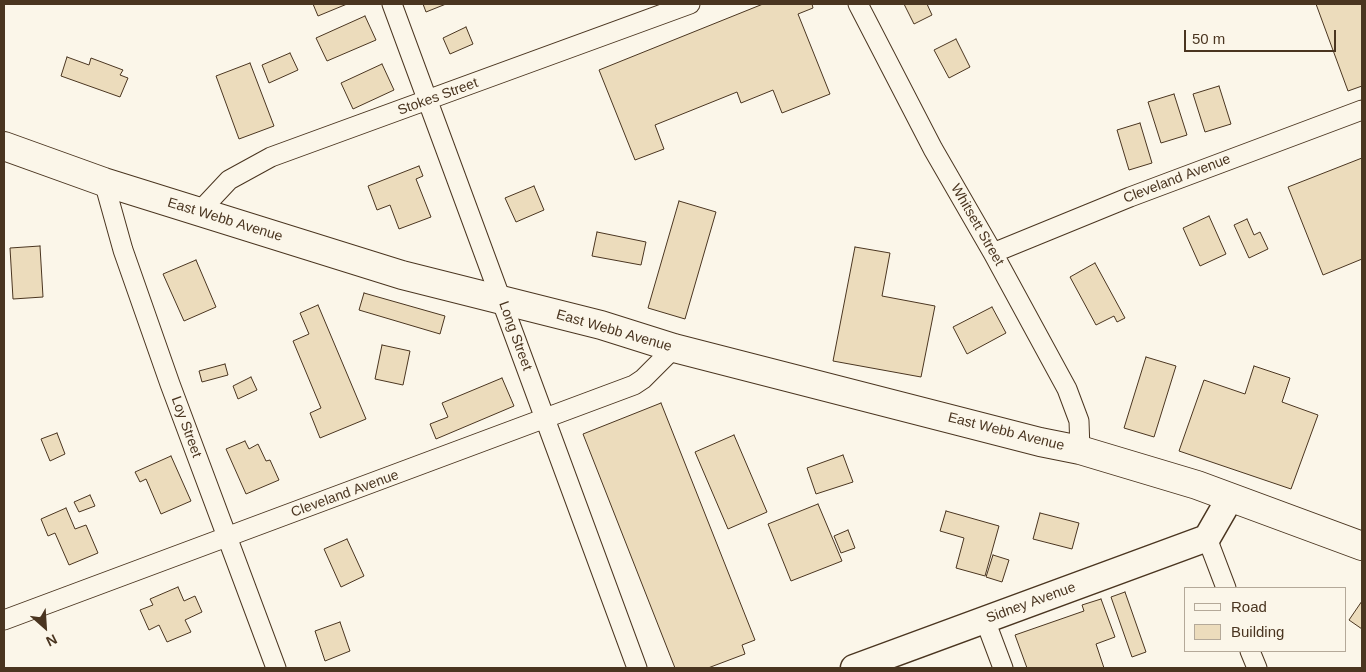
<!DOCTYPE html>
<html>
<head>
<meta charset="utf-8">
<style>
	body { margin:0 }
	#map { position:relative; width:1366px; height:672px; overflow:hidden; background:#fbf6e9; font-family:Helvetica,sans-serif }
	canvas { display:block }
	.frame { position:absolute; inset:0; border:5px solid #4a3520; pointer-events:none }
	.legend { position:absolute; left:1184px; top:587px; width:162px; height:65px; box-sizing:border-box; background:#fbf6e9; border:1px solid #b4a999; margin:0; padding:6px 9px; list-style:none; font-size:15px; color:#4a3520 }
	.legend li { display:flex; align-items:center; gap:10px; height:25px }
	.legend b { width:25px; border:1px solid #b4a999 }
	.north { position:absolute; left:20px; top:602px; width:50px; height:50px; -webkit-text-stroke:4px #fbf6e9; paint-order:stroke; rotate:154deg; font-size:14px; font-weight:700; line-height:20px; text-align:center; color:#4a3520 }
	.north::after { content:''; display:block; margin:auto; width:18px; height:22px; background:#4a3520; clip-path:polygon(50% 0,100% 100%,50% 72%,0 100%) }
	.scale { position:absolute; left:1184px; top:30px; width:152px; height:22px; box-sizing:border-box; border:2px solid #4a3520; border-top:0; padding-left:6px; font-size:15px; line-height:18px; white-space:nowrap; color:#4a3520; -webkit-text-stroke:4px #fbf6e9; paint-order:stroke }
</style>
</head>
<body>
<div id="map">
<canvas width="1366" height="672"></canvas>
<div class="frame"></div>
<ul class="legend">
<li><b style="height:6px;background:#fbf6e9"></b>Road</li>
<li><b style="height:14px;background:#ecdcbc"></b>Building</li>
</ul>
<div class="north">N</div>
<div class="scale">50 m</div>
</div>
<script>
const c = document.querySelector('canvas').getContext('2d');
c.lineJoin = 'round';
function paint(path, color) { c.fillStyle = color; c.fill(path, 'evenodd'); }
const toPath = rows => new Path2D(rows.map(r => 'M' + r).join(''));
function strokePath(path, color, width, dash) { c.strokeStyle = color; c.lineWidth = width; c.lineCap = dash ? 'butt' : 'round'; c.setLineDash(dash || []); c.stroke(path); }
function write(font, color, halo, rows, align = 'center') {
  c.font = font + ' Helvetica,sans-serif'; c.lineWidth = 4; c.setLineDash([]); c.textBaseline = 'middle'; c.strokeStyle = halo; c.fillStyle = color; for (const [text, x, y, turn = 0] of rows) {
    c.save(); c.translate(x, y); c.rotate((+turn || 0) * Math.PI / 180); c.textAlign = isNaN(turn) ? turn : align; if (halo) c.strokeText(text, 0, 0); c.fillText(text, 0, 0); c.restore();
  }
}
const building = toPath([
	[313,4,347,4,318,16,313,4],
	[423,4,446,4,426,12,423,4],
	[763,4,812,4,813,8,798,14,830,94,782,113,773,90,741,103,737,92,655,125,664,149,635,160,599,70,763,4],
	[904,4,927,4,932,15,914,24,904,4],
	[1316,4,1362,4,1362,86,1348,91,1316,4],
	[365,16,376,40,327,61,316,38,365,16],
	[466,27,473,44,450,54,443,38,466,27],
	[956,39,970,67,949,78,934,50,956,39],
	[290,53,298,70,269,83,262,65,290,53],
	[67,57,89,65,91,58,123,70,120,75,128,78,120,97,61,76,67,57],
	[250,63,274,126,239,139,216,76,250,63],
	[382,64,394,90,353,109,341,83,382,64],
	[1219,86,1231,124,1205,132,1193,94,1219,86],
	[1174,94,1187,135,1161,143,1148,102,1174,94],
	[1140,123,1152,163,1129,170,1117,130,1140,123],
	[1362,158,1362,259,1323,275,1288,187,1362,158],
	[419,166,423,176,416,179,431,217,399,229,390,205,377,210,368,186,419,166],
	[534,186,544,210,516,222,505,198,534,186],
	[679,201,716,212,685,319,648,308,679,201],
	[1209,216,1226,254,1200,266,1183,228,1209,216],
	[1247,219,1254,235,1260,232,1268,249,1249,258,1234,225,1247,219],
	[597,232,646,242,641,265,592,256,597,232],
	[40,246,43,297,13,299,10,248,40,246],
	[855,247,890,253,882,296,935,306,921,377,833,361,855,247],
	[196,260,216,307,184,321,163,274,196,260],
	[1095,263,1125,318,1117,322,1114,316,1096,325,1070,277,1095,263],
	[364,293,445,316,440,334,359,310,364,293],
	[318,305,366,419,320,438,310,413,321,408,293,341,309,334,300,313,318,305],
	[992,307,1006,333,967,354,953,327,992,307],
	[382,345,410,351,403,385,375,379,382,345],
	[1146,357,1176,366,1154,437,1124,428,1146,357],
	[225,364,228,375,202,382,199,371,225,364],
	[1254,366,1290,378,1282,402,1318,415,1291,489,1179,451,1204,380,1245,394,1254,366],
	[251,377,257,390,238,399,233,386,251,377],
	[502,378,514,406,436,439,430,424,448,417,442,403,502,378],
	[661,403,755,640,742,645,745,654,708,668,675,668,583,434,661,403],
	[57,433,65,454,50,461,41,439,57,433],
	[734,435,767,512,728,529,695,452,734,435],
	[245,441,249,449,258,444,266,461,270,460,279,480,246,494,226,449,245,441],
	[843,455,853,482,816,494,807,468,843,455],
	[171,456,191,501,161,514,146,479,140,482,135,472,171,456],
	[90,495,95,506,79,512,74,502,90,495],
	[818,504,842,561,791,581,768,524,818,504],
	[66,508,75,529,86,525,98,553,69,565,55,533,48,536,41,519,66,508],
	[946,511,999,526,985,576,956,568,964,538,940,531,946,511],
	[1040,513,1079,523,1072,549,1033,539,1040,513],
	[848,530,855,548,841,553,834,536,848,530],
	[347,539,364,576,341,587,324,549,347,539],
	[993,555,1009,560,1002,582,986,577,993,555],
	[178,587,184,601,195,596,202,612,185,620,191,632,167,642,159,625,149,630,140,610,153,605,150,599,178,587],
	[1125,592,1146,652,1132,657,1111,597,1125,592],
	[1101,599,1115,637,1096,644,1104,668,1027,668,1015,635,1084,611,1082,605,1101,599],
	[1362,601,1362,629,1349,620,1362,601],
	[340,622,350,651,325,661,315,631,340,622]
]);
paint(building, '#ecdcbc');
strokePath(building, '#4a3520', 1);
const street = toPath([
	[392,4,637,668],
	[858,4,933,149,993,253,1067,389,1079,421,1080,450],
	[104,182,123,250,170,384,276,668],
	[199,212,229,180,271,157,690,4],
	[993,253,1130,197,1362,110],
	[1207,538,1226,588],
	[4,620,634,385,643,379,674,348],
	[985,620,1003,668],
	[1250,651,1257,668]
]);
const secondary = toPath([
	[854,668,1207,538,1230,498]
]);
const highway = toPath([
	[4,146,104,182,402,275,601,325,674,348,1040,442,1080,450,1197,485,1362,546]
]);
strokePath(street, '#4a3520', 21);
strokePath(secondary, '#4a3520', 29);
strokePath(highway, '#4a3520', 30);
strokePath(street, '#fbf6e9', 19);
strokePath(secondary, '#fbf6e9', 26);
strokePath(highway, '#fbf6e9', 28);
write('14px', '#4a3520', '#fbf6e9', [
	["Stokes Street",438,97,-20],
	["Cleveland Avenue",1177,179,-21],
	["East Webb Avenue",225,220,17],
	["Whitsett Street",977,225,60],
	["East Webb Avenue",614,331,16],
	["Long Street",515,336,70],
	["Loy Street",186,427,70],
	["East Webb Avenue",1006,432,14],
	["Cleveland Avenue",345,494,-20],
	["Sidney Avenue",1031,603,-20]
]);
</script>
</body>
</html>
